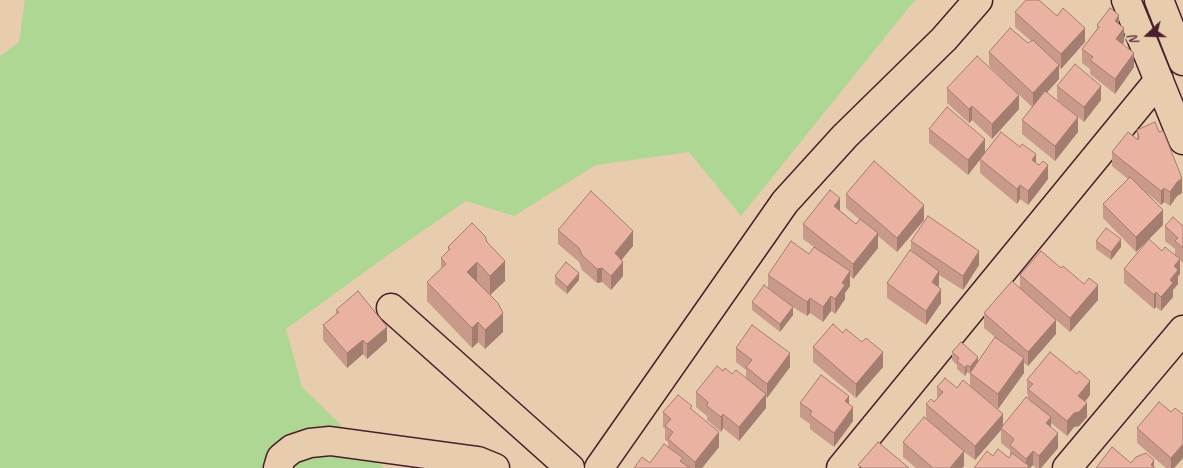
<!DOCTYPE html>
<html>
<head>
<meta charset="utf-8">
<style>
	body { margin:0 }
	#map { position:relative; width:1183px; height:468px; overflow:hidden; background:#e7ccae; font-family:Caveat,sans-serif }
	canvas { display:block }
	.north { position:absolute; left:1123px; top:10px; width:50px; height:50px; -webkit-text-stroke:4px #e7ccae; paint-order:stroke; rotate:249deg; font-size:14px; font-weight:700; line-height:20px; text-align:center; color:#4a1f2b }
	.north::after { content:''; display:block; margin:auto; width:18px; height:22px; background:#4a1f2b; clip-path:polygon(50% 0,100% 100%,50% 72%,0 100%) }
</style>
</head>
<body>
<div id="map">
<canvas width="1183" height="468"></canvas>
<div class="north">N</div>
</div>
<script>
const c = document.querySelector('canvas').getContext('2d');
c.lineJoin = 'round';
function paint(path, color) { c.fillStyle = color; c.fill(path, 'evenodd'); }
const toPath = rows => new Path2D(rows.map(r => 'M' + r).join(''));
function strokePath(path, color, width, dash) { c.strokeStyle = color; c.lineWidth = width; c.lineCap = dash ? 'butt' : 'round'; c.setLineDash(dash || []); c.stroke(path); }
paint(toPath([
	[25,0,915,0,741,216,689,152,596,165,514,216,466,201,388,255,286,329,302,387,384,468,0,468,0,56,19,42]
]), '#aed794');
const minor = toPath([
	[1126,0,1183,140],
	[1159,0,1183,61],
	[391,308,570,468],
	[278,468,281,458,292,449,310,443,330,441,478,461,495,468],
	[599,468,785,202,845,136,944,39,978,0],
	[841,468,1159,80],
	[1067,468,1183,330]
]);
strokePath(minor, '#4a1f2b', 31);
strokePath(minor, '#e7ccae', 28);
paint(toPath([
	[1015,12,1085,42,1061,69,1059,67,1059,79,1047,92,1078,132,1055,161,1022,134,1022,120,1032,107,989,66,989,52,1028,43,1031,41,1015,27],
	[1119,24,1124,42,1123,44,1134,67,1115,94,1090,74,1090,69,1082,63,1082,49,1097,29,1097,25],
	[1057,86,1101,100,1084,122,1057,100],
	[947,88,1019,109,992,139,972,120,969,123,947,103],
	[929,129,985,152,1036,163,1048,179,1028,205,1020,199,1017,204,980,173,980,160,968,175,929,143],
	[1137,130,1182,193,1177,196,1170,206,1164,202,1161,205,1147,193,1163,225,1136,252,1103,218,1103,204,1128,179,1112,166,1112,152,1137,139],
	[846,194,924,220,897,252,878,236,878,248,853,279,850,276,850,286,845,293,845,299,835,314,831,311,823,322,810,313,807,316,793,307,793,315,780,332,752,310,752,302,768,288,768,275,809,254,814,247,803,239,803,224,840,211,856,224,860,220,846,208],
	[1165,226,1183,226,1183,263,1180,260,1180,274,1178,276,1178,284,1173,290,1173,297,1161,311,1156,307,1154,309,1124,283,1124,269,1162,251,1175,255,1175,249,1165,241],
	[558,230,633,246,621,260,623,276,611,290,602,282,597,283,582,270,579,262,558,244],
	[911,241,979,265,963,290,939,275,939,285,938,287,941,303,926,325,887,298,887,283,911,251],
	[1096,241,1121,247,1111,260,1096,249],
	[487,242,505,281,490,295,477,282,503,332,485,349,478,342,472,348,427,301,427,282,441,269,441,258,448,252,448,247],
	[1020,275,1098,300,1070,332,1056,320,1056,334,1028,366,1024,363,1024,373,998,409,984,398,1003,426,1028,398,1028,395,1027,394,1027,380,1090,395,1085,402,1087,417,1079,426,1074,427,1067,436,1051,423,1051,428,1058,448,1041,468,1036,468,1033,465,1030,468,974,468,993,456,1009,458,1010,456,1010,450,1001,443,1001,430,975,460,964,452,964,466,962,468,916,468,903,457,903,442,926,418,926,404,934,402,937,399,937,387,957,388,970,386,970,374,967,372,965,376,957,369,957,365,952,360,952,352,978,362,995,337,984,328,984,313,1020,289],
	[555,276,579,280,567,294,555,284],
	[336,310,387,341,367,359,363,354,347,368,323,340,323,325,336,314],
	[843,333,883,367,856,398,813,362,813,347],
	[736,348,790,367,767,398,766,397,766,408,739,441,723,428,721,432,707,420,707,416,696,407,696,392,723,371,746,378,746,370,736,362],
	[800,403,849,404,853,421,834,447,810,429,810,424,800,417],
	[692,410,719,447,702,468,634,468,650,463,668,447,668,442,665,440,665,429,663,427,663,412],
	[1171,412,1183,414,1183,458,1174,468,1166,468,1137,443,1137,428]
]), '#c99a8a');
paint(toPath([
	[1119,15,1119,30,1115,21],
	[1085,28,1085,42,1061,69,1061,54],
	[1124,28,1124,42,1116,53,1116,39],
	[1134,53,1134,67,1115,94,1115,79],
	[1059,65,1059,79,1033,108,1033,93],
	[1101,86,1101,100,1084,122,1084,107],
	[1019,95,1019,109,992,139,992,124],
	[972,106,972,120,969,123,969,109],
	[1078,117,1078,132,1055,161,1055,146],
	[985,139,985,153,968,175,968,160],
	[1036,154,1036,169,1032,160],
	[1048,165,1048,179,1028,205,1028,191],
	[1182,178,1182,193,1177,196,1170,206,1170,192,1177,182],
	[1020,185,1020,199,1017,204,1017,189],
	[1164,188,1164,202,1161,205,1161,191],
	[840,198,840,213,834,206],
	[924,205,924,220,897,252,897,238],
	[1163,210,1163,225,1136,252,1136,237],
	[633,231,633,246,615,268,615,253],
	[878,233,878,248,853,279,853,264],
	[1121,239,1121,247,1111,260,1111,252],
	[979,251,979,265,963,290,963,276],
	[1180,259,1180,274,1178,276,1178,284,1173,290,1173,297,1161,311,1161,297,1170,280,1174,266],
	[505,261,505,281,490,295,490,276],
	[477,262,477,281,467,291,467,272],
	[623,262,623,276,611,290,611,276],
	[602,268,602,282,597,283,597,269],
	[850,271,850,286,845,293,845,299,835,314,835,299,842,283],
	[939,271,939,285,932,297,932,282],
	[579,273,579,280,567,294,567,287],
	[1098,285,1098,300,1070,332,1070,318],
	[941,289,941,303,926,325,926,311],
	[1156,292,1156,307,1154,309,1154,295],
	[831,296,831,311,823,322,823,307],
	[810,298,810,313,807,316,807,302],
	[793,307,793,315,780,332,780,324],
	[503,313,503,332,485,349,485,330],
	[1056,320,1056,334,1028,366,1028,352],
	[478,322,478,342,472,348,472,328],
	[387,327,387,341,367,359,367,344],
	[363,340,363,354,347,368,347,353],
	[883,352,883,367,856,398,856,384],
	[790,353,790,367,767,398,767,384],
	[978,357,978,365,970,373,970,367],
	[1024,358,1024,373,998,409,998,394],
	[967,365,967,372,965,376,965,368],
	[1090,381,1090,395,1078,410,1078,396],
	[766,394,766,408,739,441,739,427],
	[849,396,849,410,845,401],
	[1087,403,1087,417,1079,426,1074,427,1067,436,1067,421,1074,413],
	[853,407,853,421,834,447,834,433],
	[723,414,723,428,721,432,721,417],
	[1003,414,1003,428,1001,428,1001,430,975,460,975,446],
	[1051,417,1051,431,1046,423],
	[719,432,719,447,702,468,695,468,695,462],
	[1058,433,1058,448,1041,468,1039,468,1039,456],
	[1183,444,1183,458,1174,468,1171,468,1171,458],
	[964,451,964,466,962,468,950,468],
	[1033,451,1033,465,1030,468,1026,468,1026,459],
	[1154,460,1154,468,1151,465]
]), '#a47d71');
const building = toPath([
	[1026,0,1039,0,1057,16,1063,8,1085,28,1061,54,1015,12,1026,0],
	[1110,8,1119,15,1115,21,1124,28,1116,39,1134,53,1115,79,1090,60,1093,57,1082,49,1099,27,1097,25,1110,8],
	[1010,28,1028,43,1033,40,1059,65,1033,93,989,52,1010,28],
	[977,56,1019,95,992,124,972,106,969,109,947,88,977,56],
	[1075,64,1101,86,1084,107,1057,86,1075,64],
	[1045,91,1078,117,1055,146,1022,120,1045,91],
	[947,107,985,139,968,160,929,129,947,107],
	[1155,122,1159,132,1163,131,1182,178,1177,182,1170,192,1164,188,1161,191,1112,152,1128,132,1138,140,1139,137,1137,130,1155,122],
	[1001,132,1020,147,1022,144,1036,154,1032,160,1039,165,1043,161,1048,165,1028,191,1020,185,1017,189,980,159,1001,132],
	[874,161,924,205,897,238,846,194,874,161],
	[1130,177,1163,210,1136,237,1103,204,1130,177],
	[830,190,840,198,834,206,856,224,860,219,878,233,853,264,803,224,830,190],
	[591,191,633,231,615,253,623,262,611,276,602,268,597,269,582,255,579,248,558,230,591,191],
	[928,216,979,251,963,276,911,241,928,216],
	[1173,217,1183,226,1183,248,1175,241,1178,238,1165,226,1173,217],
	[472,223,485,236,487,242,505,261,490,276,477,262,467,272,498,303,503,313,485,330,478,322,472,328,427,282,446,264,441,258,450,249,448,247,472,223],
	[1106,228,1121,239,1111,252,1096,241,1106,228],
	[1149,239,1162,251,1165,247,1180,259,1174,266,1178,270,1170,280,1173,283,1161,297,1156,292,1154,295,1124,269,1149,239],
	[791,241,809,254,814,247,850,271,842,283,845,285,835,299,831,296,823,307,810,298,807,302,768,275,791,241],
	[910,250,939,271,932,282,941,289,926,311,887,283,910,250],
	[1041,251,1061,268,1063,266,1084,284,1089,278,1098,285,1070,318,1020,275,1041,251],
	[566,262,579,273,567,287,555,276,566,262],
	[1012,281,1056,320,1028,352,984,313,1012,281],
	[764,285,793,307,780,324,752,302,764,285],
	[358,291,387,327,367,344,363,340,347,353,323,325,339,312,336,310,358,291],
	[833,324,843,333,846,329,862,342,866,338,883,352,856,384,813,347,833,324],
	[752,325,790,353,767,384,746,367,752,360,736,348,752,325],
	[995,337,1024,358,998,394,970,373,995,337],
	[961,342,978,357,970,367,967,365,965,368,957,361,959,358,952,352,961,342],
	[1050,352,1077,374,1079,371,1090,381,1078,396,1087,403,1079,412,1074,413,1067,421,1028,389,1033,384,1027,380,1050,352],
	[717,366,723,371,725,368,732,374,736,370,766,394,739,427,723,414,721,417,707,406,708,402,696,392,717,366],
	[821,375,849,396,845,401,853,407,834,433,810,415,812,411,800,403,821,375],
	[945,378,957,388,963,380,1003,414,975,446,926,404,931,399,934,402,943,392,937,387,945,378],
	[678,395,692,406,690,408,719,432,695,462,668,439,673,432,665,426,671,419,663,412,678,395],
	[1026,397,1051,417,1046,423,1058,433,1039,456,1033,451,1026,459,1010,445,1014,439,1001,428,1026,397],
	[1159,402,1171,412,1175,408,1183,414,1183,444,1171,458,1137,428,1159,402],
	[924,417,964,451,950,468,933,468,903,442,924,417],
	[878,442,909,468,862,468,858,465,878,442],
	[664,444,683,458,680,461,690,468,634,468,642,457,650,463,664,444],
	[1112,447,1131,463,1136,457,1146,453,1154,460,1151,465,1155,468,1096,468,1112,447],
	[998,449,1009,458,1012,453,1029,466,1027,468,974,468,987,451,993,456,998,449]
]);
paint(building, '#eab3a1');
strokePath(building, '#a47d71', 1);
</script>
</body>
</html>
